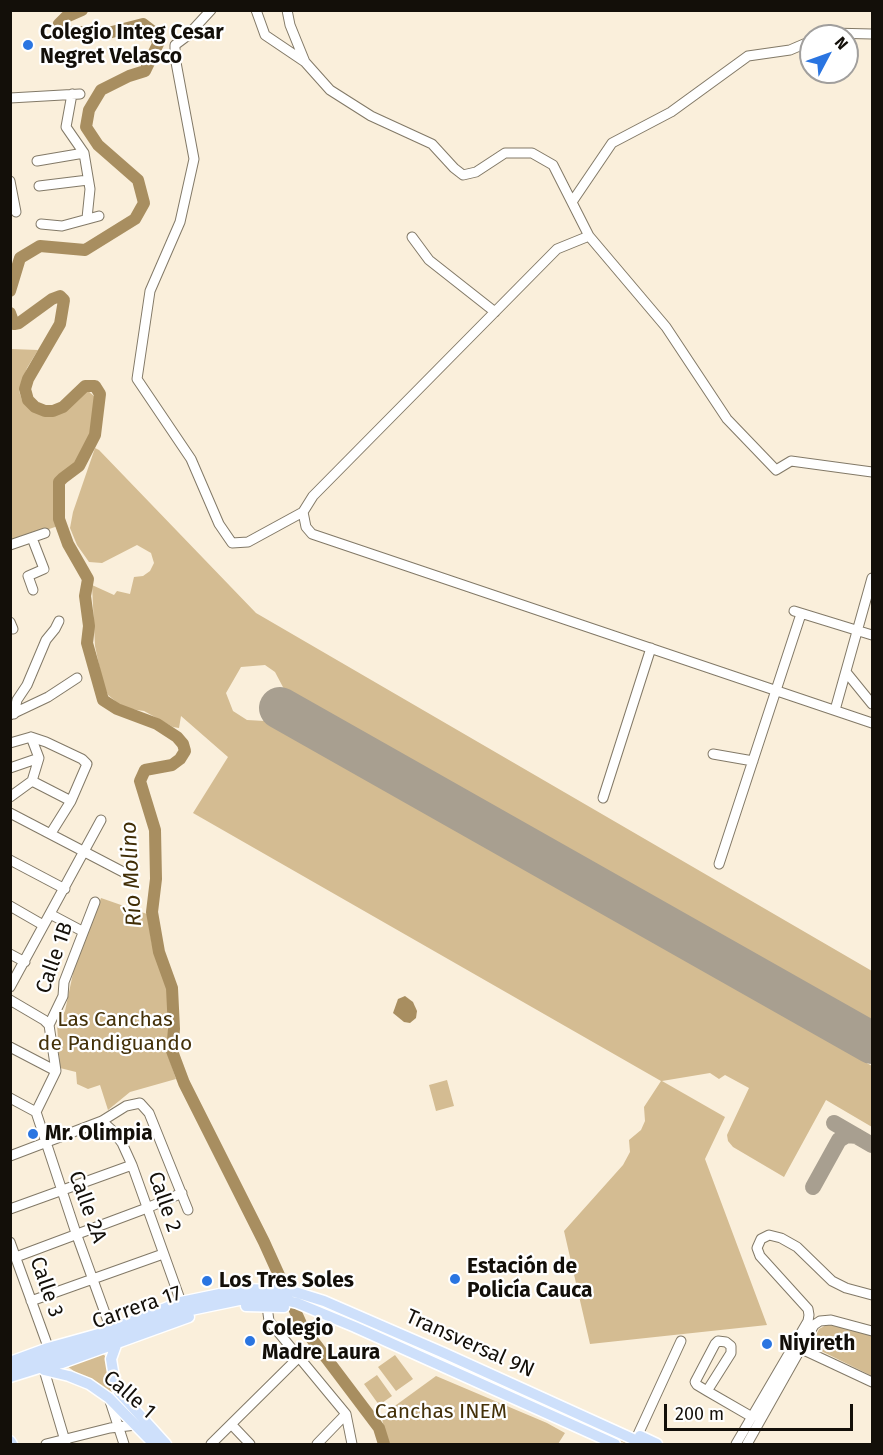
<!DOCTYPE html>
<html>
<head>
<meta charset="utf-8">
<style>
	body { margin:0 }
	#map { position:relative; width:883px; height:1455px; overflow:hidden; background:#faefdb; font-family:"Fira Sans",sans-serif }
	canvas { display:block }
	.frame { position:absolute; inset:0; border:12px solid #130f09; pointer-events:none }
	.north { position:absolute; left:799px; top:24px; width:60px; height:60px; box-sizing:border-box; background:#fff; border:2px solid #a19f9d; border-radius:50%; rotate:49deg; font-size:16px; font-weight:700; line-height:24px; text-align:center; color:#130f09 }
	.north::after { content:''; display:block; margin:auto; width:21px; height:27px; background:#2a75e1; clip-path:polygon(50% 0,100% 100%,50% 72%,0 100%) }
	.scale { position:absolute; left:664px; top:1404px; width:189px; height:27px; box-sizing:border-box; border:3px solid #130f09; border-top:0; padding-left:8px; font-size:18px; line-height:21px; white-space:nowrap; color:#130f09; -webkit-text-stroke:4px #fff; paint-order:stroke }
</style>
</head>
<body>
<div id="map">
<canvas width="883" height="1455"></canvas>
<div class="frame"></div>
<div class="north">N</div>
<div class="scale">200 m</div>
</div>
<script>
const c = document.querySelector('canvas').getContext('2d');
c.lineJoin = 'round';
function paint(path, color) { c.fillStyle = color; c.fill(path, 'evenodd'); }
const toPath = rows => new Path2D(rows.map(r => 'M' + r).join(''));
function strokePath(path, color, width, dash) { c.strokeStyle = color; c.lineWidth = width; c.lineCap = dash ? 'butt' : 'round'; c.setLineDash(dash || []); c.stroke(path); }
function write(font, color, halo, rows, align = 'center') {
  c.font = font + ' "Fira Sans",sans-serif'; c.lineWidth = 4.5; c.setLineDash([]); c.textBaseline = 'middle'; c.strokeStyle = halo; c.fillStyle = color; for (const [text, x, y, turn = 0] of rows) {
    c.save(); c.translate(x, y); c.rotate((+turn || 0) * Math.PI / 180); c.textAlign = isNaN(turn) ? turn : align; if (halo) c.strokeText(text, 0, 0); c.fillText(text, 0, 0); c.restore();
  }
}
paint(toPath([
	[11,349,38,350,27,368,19,391,22,400,32,410,42,415,54,415,66,410,83,393,88,391,94,396,95,407,89,439,78,461,57,479,56,513,58,526,11,542],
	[95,448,99,450,256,613,872,971,872,1024,284,689,275,672,265,665,241,667,226,693,233,711,247,720,265,721,872,1066,872,1127,826,1100,784,1177,733,1147,728,1141,727,1135,749,1088,725,1075,719,1079,710,1073,662,1081,725,1117,705,1159,767,1325,590,1344,564,1231,623,1165,630,1152,629,1140,641,1130,645,1121,644,1107,661,1081,193,813,228,757,181,716,179,728,173,727,144,711,130,709,119,704,108,695,103,684,95,646,92,585,114,595,117,591,130,594,134,577,143,576,150,571,154,563,151,553,137,545,102,563,89,562,77,545,70,528,73,512],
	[101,898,147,914,152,944,167,987,169,1025,167,1052,176,1079,130,1092,108,1110,100,1085,88,1089,77,1084,76,1072,60,1068,57,1025,65,1011,76,959],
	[447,1080,454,1106,436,1111,429,1085],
	[301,1298,475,1372,638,1444,627,1444,300,1302],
	[830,1323,872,1336,872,1376,811,1346,819,1329],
	[103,1354,107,1358,111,1388,124,1405,124,1408,67,1366],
	[395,1355,413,1379,396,1391,378,1367],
	[377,1375,392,1396,379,1405,364,1384],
	[436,1376,547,1423,565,1433,558,1444,389,1444,381,1416]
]), '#d4bc92');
paint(toPath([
	[405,996,413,1002,417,1011,416,1018,410,1023,404,1022,393,1013,398,999]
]), '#a88e60');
strokePath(toPath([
	[10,291,20,258,40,246,85,250,135,219,144,203,138,180,98,145,86,127,89,110,101,90,129,76,145,71,158,44,156,34,143,24,112,32,65,32,59,24,66,17,82,10],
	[10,313,14,324,19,323,52,299,60,296,64,300,60,324,28,379,25,389,28,400,35,407,45,411,53,411,63,407,85,386,95,386,100,394,95,435,79,466,63,478,59,482,59,519,68,544,88,579,85,596,89,626,87,643,103,700,117,709,157,724,177,737,183,744,185,751,180,759,172,765,145,770,140,781,155,830,156,879,152,912,159,952,172,988,174,1029,172,1051,184,1083,264,1242,302,1326,379,1428,384,1444]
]), '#a88e60', 12);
strokePath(toPath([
	[834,1123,872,1145],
	[813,1187,839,1140,847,1135,857,1136]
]), '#a89f90', 16);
strokePath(toPath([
	[280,708,872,1043]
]), '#a89f90', 42);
const minor = toPath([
	[211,10,187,36,175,45,175,57,194,159,180,222,150,291,137,379,191,459,219,524,232,543,248,542,303,512,313,496,557,249,589,236],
	[256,10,265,35,305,62],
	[287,10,290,25,305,62,330,90,371,116,432,144,454,168,463,175,476,172,505,153,532,153,553,165,589,236,666,327,727,419,776,470,791,461,872,472],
	[824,36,831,33,872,34],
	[72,94,66,127,84,153,90,189,87,218],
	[10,98,80,94],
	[37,161,84,153],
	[10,181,16,212],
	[39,186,88,180],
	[572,202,612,143,671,112,748,56,790,50,811,41],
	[41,224,62,226,99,216],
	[412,237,429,260,495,312],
	[303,512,306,527,312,534,872,723],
	[32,538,44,569,28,576,33,590],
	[10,545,45,533],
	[794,611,872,635],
	[10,622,13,629],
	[846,672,872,704],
	[835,710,872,578],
	[14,714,17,700,27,685,46,640,55,629,59,621],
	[10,715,48,697,77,678],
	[10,743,31,737,46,742,82,759,87,764,71,801,51,833],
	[713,754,753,761],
	[10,768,39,758],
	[32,781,71,801],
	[10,797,32,781,39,758,31,737],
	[603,798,651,648],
	[10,813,127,874],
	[10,860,65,889],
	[719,864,801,614],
	[10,906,43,925],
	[50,914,82,931],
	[10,954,25,962],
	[10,987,101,820],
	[10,1000,44,1020,49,1025],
	[49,1025,63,996,64,982,95,902],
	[49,1025,56,1071],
	[10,1047,56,1071],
	[56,1071,36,1112,76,1233,109,1324],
	[10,1098,36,1112],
	[102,1121,113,1131,122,1143,132,1165,181,1302],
	[10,1156,102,1121,126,1106,140,1103,149,1113,188,1210],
	[10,1209,132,1165],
	[10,1242,47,1344],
	[16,1257,147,1208,182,1193],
	[31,1301,163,1254],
	[267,1306,269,1321,346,1414,352,1444],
	[795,1346,872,1382],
	[44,1370,66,1444],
	[707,1391,731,1353,731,1346,726,1342,718,1341,715,1344,695,1382,697,1385,707,1391,752,1417],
	[109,1398,124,1444],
	[231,1424,250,1444],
	[635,1441,681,1341],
	[46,1444,110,1428,136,1425,140,1422],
	[211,1444,300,1356],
	[317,1444,346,1414],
	[736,1444,808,1321,809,1315,808,1309,760,1256,757,1248,761,1239,769,1235,781,1238,797,1247,832,1281,846,1288,872,1295],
	[747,1444,814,1325,820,1321,831,1320,872,1331]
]);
const major = toPath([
	[246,1306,284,1307],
	[116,1345,111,1359,115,1383,119,1392,166,1444],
	[10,1362,48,1348,102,1333,181,1302,244,1289,276,1290,295,1292,324,1301,446,1354,644,1444],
	[42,1367,44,1370,69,1376,89,1384,109,1398,154,1444],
	[15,1368,104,1340,186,1311,244,1299,280,1299,297,1303,355,1327,615,1444],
	[10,1377,42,1367,62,1363,189,1317],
	[640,1436,657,1444],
	[10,1441,12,1444]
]);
strokePath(minor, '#827967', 11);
strokePath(major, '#fff', 13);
strokePath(minor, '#fff', 9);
strokePath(major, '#cee0fb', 10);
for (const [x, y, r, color] of [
	[28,45,6,"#2a75e1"],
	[33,1134,6,"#2a75e1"],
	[455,1279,6,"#2a75e1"],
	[207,1281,6,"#2a75e1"],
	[250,1341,6,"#2a75e1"],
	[767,1344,6,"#2a75e1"]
]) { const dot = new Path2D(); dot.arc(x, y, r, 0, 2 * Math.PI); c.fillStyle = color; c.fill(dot); strokePath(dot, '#fff', 2); }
write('bold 21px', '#130f09', '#fff', [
	["Colegio Integ Cesar",40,33],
	["Negret Velasco",40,57],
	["Mr. Olimpia",45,1134],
	["Estación de",467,1267],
	["Policía Cauca",467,1291],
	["Los Tres Soles",219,1281],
	["Colegio",262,1329],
	["Madre Laura",262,1353],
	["Niyireth",779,1344]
], 'left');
write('21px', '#130f09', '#fff', [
	["Calle 1B",55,958,-71],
	["Calle 2",164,1202,71],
	["Calle 2A",87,1207,70],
	["Calle 3",46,1287,71],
	["Carrera 17",137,1308,-19],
	["Transversal 9N",470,1344,24],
	["Calle 1",129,1395,41]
]);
write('21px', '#443109', '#fff', [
	["Las Canchas",115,1020],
	["de Pandiguando",115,1044],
	["Canchas INEM",441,1412]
]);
write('italic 22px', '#402d05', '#fff', [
	["Río Molino",132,874,-93]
]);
</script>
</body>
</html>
